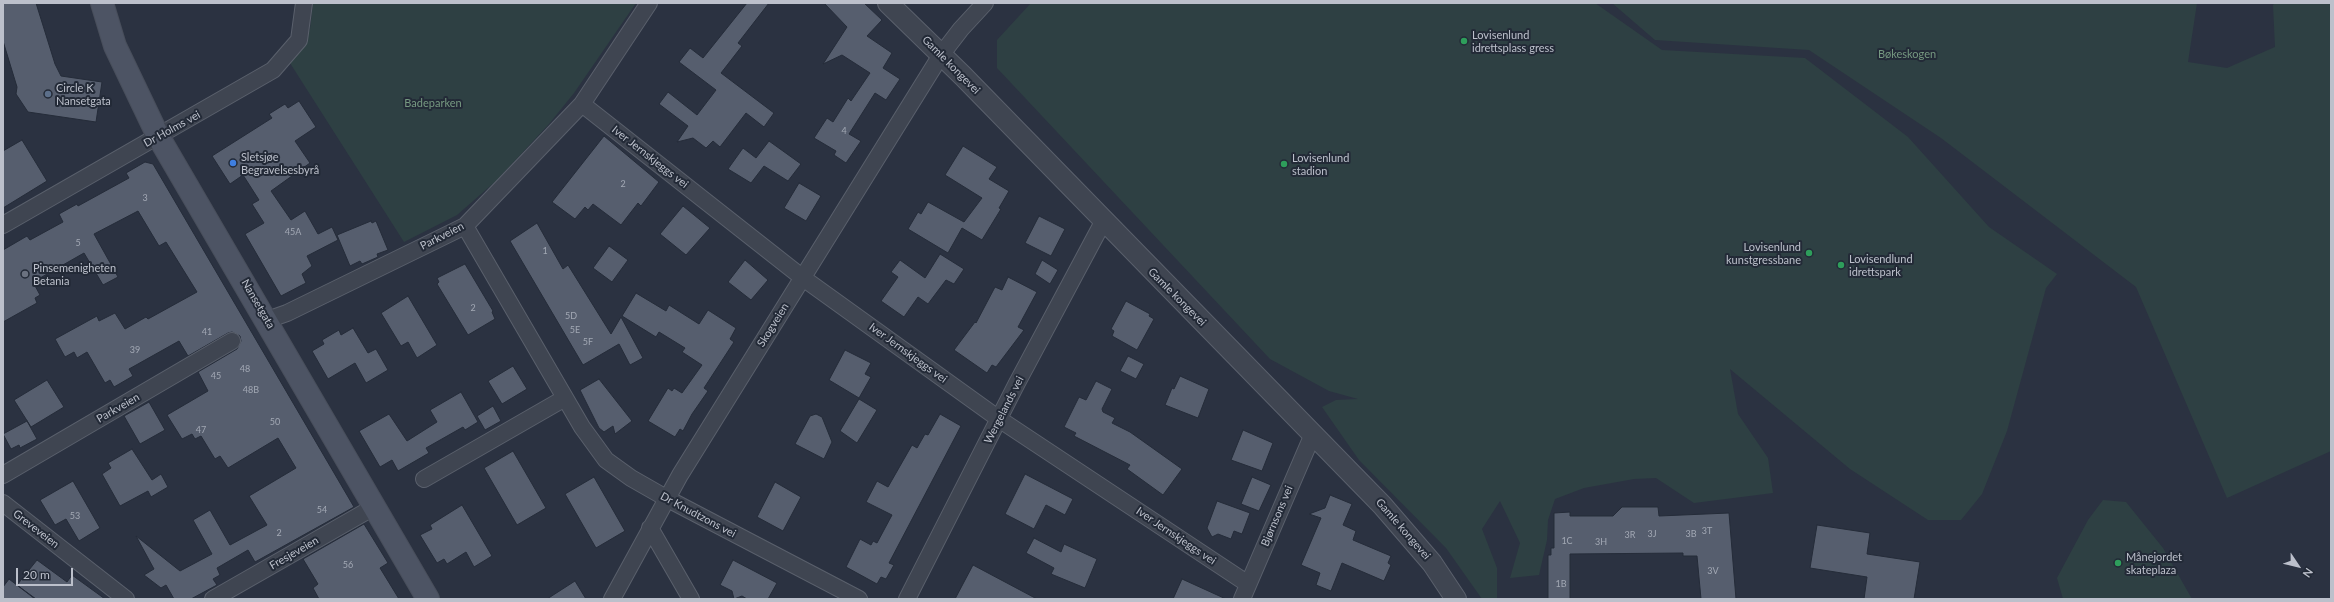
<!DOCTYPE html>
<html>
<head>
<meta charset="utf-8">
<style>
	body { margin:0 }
	#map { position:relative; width:2334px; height:602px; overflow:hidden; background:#2b3241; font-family:Lato,sans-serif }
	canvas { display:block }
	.frame { position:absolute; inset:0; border:4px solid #bcc0cb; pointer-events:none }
	.north { position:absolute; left:2278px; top:546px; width:40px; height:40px; -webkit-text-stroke:3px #232a37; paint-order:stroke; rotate:125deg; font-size:11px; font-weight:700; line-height:16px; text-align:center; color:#bcc0cb }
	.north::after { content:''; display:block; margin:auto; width:14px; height:18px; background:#bcc0cb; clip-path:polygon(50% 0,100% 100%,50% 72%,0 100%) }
	.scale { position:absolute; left:16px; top:568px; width:57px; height:18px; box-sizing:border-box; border:2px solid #bcc0cb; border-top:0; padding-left:5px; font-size:12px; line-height:14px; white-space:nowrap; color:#bcc0cb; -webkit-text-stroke:3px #232a37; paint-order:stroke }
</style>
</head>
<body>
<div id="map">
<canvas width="2334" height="602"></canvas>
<div class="frame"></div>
<div class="north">N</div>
<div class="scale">20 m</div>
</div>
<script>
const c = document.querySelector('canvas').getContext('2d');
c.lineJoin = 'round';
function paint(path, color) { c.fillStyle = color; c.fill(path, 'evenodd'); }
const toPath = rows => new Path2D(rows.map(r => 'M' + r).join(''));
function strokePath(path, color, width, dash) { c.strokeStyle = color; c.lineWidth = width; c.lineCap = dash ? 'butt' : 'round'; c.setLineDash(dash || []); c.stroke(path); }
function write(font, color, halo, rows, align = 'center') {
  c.font = font + ' Lato,sans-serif'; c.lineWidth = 4; c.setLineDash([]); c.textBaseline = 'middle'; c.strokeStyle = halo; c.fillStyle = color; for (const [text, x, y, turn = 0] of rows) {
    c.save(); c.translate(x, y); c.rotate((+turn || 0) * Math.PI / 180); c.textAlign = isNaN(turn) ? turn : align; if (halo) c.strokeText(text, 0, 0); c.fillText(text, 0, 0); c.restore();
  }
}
paint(toPath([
	[313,3,636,3,574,93,549,124,496,181,457,215,404,242,290,63,310,29],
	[1031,3,1595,3,1662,50,1805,58,1908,137,1989,227,2057,274,2046,288,2007,431,1982,494,1961,520,1928,520,1850,469,1730,369,1738,414,1768,458,1773,493,1694,503,1656,478,1634,479,1584,488,1555,499,1548,520,1547,540,1539,575,1510,578,1520,543,1500,501,1482,529,1497,568,1497,599,1482,599,1446,548,1359,460,1322,407,1336,400,1358,399,1329,391,1270,359,997,68,997,40],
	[1612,3,2197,3,2188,62,2227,68,2275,47,2273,5,2275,3,2331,3,2331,451,2227,498,2136,287,1941,138,1809,50,1655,40],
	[2103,500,2126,502,2163,548,2192,599,2063,599,2057,578,2088,520]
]), '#2e4043');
const building = toPath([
	[3,3,36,3,55,64,61,76,102,82,96,122,28,112,16,94,17,87,3,41,3,3],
	[747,3,769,3,738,43,742,46,721,73,774,113,764,127,746,113,720,147,713,141,706,148,693,138,677,142,688,126,659,104,668,92,697,115,716,90,679,62,690,48,703,58,747,3],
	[824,3,864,3,882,20,867,36,892,53,883,68,900,79,886,100,875,93,849,134,861,141,846,163,834,155,836,151,814,138,827,118,833,122,848,98,851,101,870,73,842,55,823,64,847,27,824,3],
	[299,101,316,127,295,141,310,163,271,191,291,220,305,211,318,234,332,227,338,240,307,256,312,266,302,274,306,283,281,296,245,234,264,223,252,204,259,200,243,175,230,184,212,156,272,118,269,114,285,104,288,108,299,101],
	[604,136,659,182,641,206,638,203,621,225,593,204,588,210,585,207,575,219,552,202,604,136],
	[22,140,47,181,3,208,3,151,22,140],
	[769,141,801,164,788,181,764,166,751,183,728,169,743,148,756,158,769,141],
	[963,146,997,167,989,179,1009,191,999,208,1001,209,982,240,962,228,948,253,908,229,918,212,921,214,928,202,964,222,982,198,945,175,963,146],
	[145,162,153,164,354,507,255,562,248,550,217,568,220,575,213,579,217,585,191,599,174,599,166,585,161,588,144,575,154,569,136,536,180,571,212,554,193,520,210,510,230,545,267,525,249,496,296,468,278,438,228,468,220,456,215,459,201,436,195,439,192,434,182,439,167,415,208,391,198,372,237,349,241,341,240,336,232,332,228,333,188,356,179,341,129,369,133,376,114,387,110,380,105,383,87,352,77,358,74,352,65,357,55,339,97,316,99,321,115,313,125,329,146,317,148,319,197,292,166,242,159,246,138,211,94,234,118,277,103,285,84,253,33,282,40,295,35,298,37,303,3,322,3,250,27,236,30,240,63,222,59,214,77,204,78,206,129,178,126,173,145,162],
	[799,183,821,196,806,221,784,208,799,183],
	[683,206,710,228,686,255,660,234,683,206],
	[1039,216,1065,229,1051,256,1025,243,1039,216],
	[371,221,372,223,376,221,388,250,377,254,378,257,362,264,360,261,350,266,337,235,371,221],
	[537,223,563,269,568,265,611,334,621,317,643,358,630,365,619,344,583,365,510,241,537,223],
	[609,246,628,260,612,282,593,268,609,246],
	[940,254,964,269,954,284,946,280,928,304,918,297,904,317,881,301,898,277,891,272,900,260,925,278,940,254],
	[745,260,768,280,751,300,728,282,745,260],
	[1042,260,1058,270,1050,284,1035,274,1042,260],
	[465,264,493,311,492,312,495,319,468,335,437,284,439,282,437,278,465,264],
	[1008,277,1037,292,1018,327,1024,330,996,367,992,365,987,373,954,350,975,322,976,323,995,287,1002,290,1008,277],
	[636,293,666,311,669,305,699,324,708,310,736,328,730,339,734,342,704,388,708,391,692,414,683,431,680,429,675,437,648,421,668,388,672,391,674,388,682,393,702,365,682,352,685,348,659,332,656,337,622,316,636,293],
	[408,296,437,345,417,358,408,342,401,346,381,313,408,296],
	[1126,301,1150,314,1149,316,1154,319,1137,350,1112,336,1114,331,1111,329,1126,301],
	[353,328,368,353,376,349,388,370,366,383,355,363,328,379,312,351,324,344,322,340,339,330,341,335,353,328],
	[845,350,871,363,865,374,871,377,859,398,829,380,845,350],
	[1128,356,1144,364,1136,379,1120,371,1128,356],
	[513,366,527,389,502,404,488,381,513,366],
	[1180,376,1209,389,1198,418,1165,405,1172,388,1174,389,1180,376],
	[599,379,632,421,615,434,613,426,604,432,599,428,580,390,599,379],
	[47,380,64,407,31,427,14,400,47,380],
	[1096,381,1112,389,1102,409,1103,412,1115,418,1112,423,1130,432,1182,469,1163,495,1127,469,1130,465,1074,436,1076,433,1064,427,1079,397,1086,400,1096,381],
	[461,392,478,422,465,430,463,427,426,448,429,453,398,471,392,460,380,467,359,431,389,414,407,441,437,422,430,410,461,392],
	[859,399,877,410,857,443,840,431,859,399],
	[149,402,165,430,140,444,124,416,149,402],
	[493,406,501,421,485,430,477,416,493,406],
	[816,414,822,417,832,442,824,459,795,444,810,416,816,414],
	[940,414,961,426,889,563,894,565,886,579,881,577,877,584,846,567,860,539,871,545,873,541,877,543,892,515,866,502,877,481,888,487,912,445,917,448,925,434,928,435,940,414],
	[27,421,37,439,20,448,19,445,11,449,3,434,27,421],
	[1243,430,1273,443,1262,471,1231,460,1243,430],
	[132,449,152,480,161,474,168,487,151,497,148,491,120,506,102,474,111,468,108,463,132,449],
	[513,451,546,508,517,525,484,468,513,451],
	[1025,474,1073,499,1065,515,1046,505,1034,529,1005,514,1025,474],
	[594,477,625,531,596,548,565,494,594,477],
	[1252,477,1271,485,1259,511,1241,504,1252,477],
	[73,481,100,528,79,541,66,519,55,525,40,500,73,481],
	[775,482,801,497,783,531,757,517,775,482],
	[1330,495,1352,504,1343,525,1356,531,1353,540,1391,556,1388,563,1391,565,1384,581,1342,563,1331,591,1316,585,1320,573,1301,565,1321,518,1309,514,1325,508,1330,495],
	[1217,501,1250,513,1242,534,1234,531,1231,539,1218,534,1212,537,1207,528,1217,501],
	[462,505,492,556,474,567,466,552,447,564,444,559,437,563,420,535,432,529,430,525,462,505],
	[1622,507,1658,507,1659,516,1729,513,1736,599,1701,599,1697,556,1683,556,1683,553,1570,554,1570,599,1548,599,1548,555,1551,555,1551,548,1554,548,1554,513,1570,512,1570,516,1613,516,1622,507],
	[364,524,388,563,380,568,399,599,319,599,313,588,318,584,303,559,364,524],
	[1817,525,1870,533,1867,554,1920,562,1914,599,1864,599,1867,577,1810,568,1817,525],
	[1034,538,1061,552,1064,544,1097,559,1085,588,1051,574,1054,568,1026,553,1034,538],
	[37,560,67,582,72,575,105,599,36,599,17,585,37,560],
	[733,560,777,583,768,599,747,599,742,596,734,599,732,591,720,585,733,560],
	[973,565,1037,599,955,599,973,565],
	[9,579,35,599,3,599,3,587,9,579],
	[1182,579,1226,599,1173,599,1182,579],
	[575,581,586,599,547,599,575,581]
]);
paint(building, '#565e6e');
strokePath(building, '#252c39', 1);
const minor = toPath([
	[582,104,803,278,999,419,1248,584],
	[3,225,273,70,299,40,304,3],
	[465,226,582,427,606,460,631,478,666,498,859,599],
	[267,320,287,313,465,226,582,104,649,3],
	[3,475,232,341],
	[424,479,565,398],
	[3,503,126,599],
	[650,528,691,599],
	[213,599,374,507],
	[612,599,680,475,941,55,961,29,985,3],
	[907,599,1017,383,1103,222],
	[1242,599,1313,434]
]);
const tertiary = toPath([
	[888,3,963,76,1382,505,1432,563,1456,599]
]);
const secondary = toPath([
	[102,3,115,46,158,136,428,599]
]);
strokePath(minor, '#5a606c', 18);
strokePath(tertiary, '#5a606c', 22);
strokePath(secondary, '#484e5b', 24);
strokePath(minor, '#3f4551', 16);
strokePath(tertiary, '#3f4551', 20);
strokePath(secondary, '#4d5464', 22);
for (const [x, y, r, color] of [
	[1464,41,4,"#2e9e5b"],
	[48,94,4,"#5c6f8a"],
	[233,163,4,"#3f7fe0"],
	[1284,164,4,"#2e9e5b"],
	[1809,253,4,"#2e9e5b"],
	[1841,265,4,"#2e9e5b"],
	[25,274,4,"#6b7280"],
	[2118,563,4,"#2e9e5b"]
]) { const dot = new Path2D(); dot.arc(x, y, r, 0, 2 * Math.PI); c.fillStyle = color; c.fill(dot); strokePath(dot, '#232a37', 1.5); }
write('9px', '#a2a8b4', null, [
	["4",844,131],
	["2",623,184],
	["3",145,198],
	["45A",293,232],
	["5",78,243],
	["1",545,251],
	["2",473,308],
	["5D",571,316],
	["5E",575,330],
	["41",207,332],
	["5F",588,342],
	["39",135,350],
	["48",245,369],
	["45",216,376],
	["48B",251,390],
	["50",275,422],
	["47",201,430],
	["54",322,510],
	["53",75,516],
	["3T",1707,531],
	["2",279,533],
	["3J",1652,534],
	["3B",1691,534],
	["3R",1630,535],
	["1C",1567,541],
	["3H",1601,542],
	["56",348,565],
	["3V",1713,571],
	["1B",1561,584]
]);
write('11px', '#bcc0cb', '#232a37', [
	["Lovisenlund",1472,35],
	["idrettsplass gress",1472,48],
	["Circle K",56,88],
	["Nansetgata",56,101],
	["Sletsjøe",241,157],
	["Begravelsesbyrå",241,170],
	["Lovisenlund",1292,158],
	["stadion",1292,171],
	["Lovisenlund",1801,247,"right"],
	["kunstgressbane",1801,260,"right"],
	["Lovisendlund",1849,259],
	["idrettspark",1849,272],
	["Pinsemenigheten",33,268],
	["Betania",33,281],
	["Månejordet",2126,557],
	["skateplaza",2126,570]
], 'left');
write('11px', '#769981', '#232a37', [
	["Bøkeskogen",1907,54],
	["Badeparken",433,103]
]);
write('11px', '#bcc0cb', '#232a37', [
	["Gamle kongevei",951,65,45],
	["Dr Holms vei",172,129,-29],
	["Iver Jernskjeggs vei",650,157,38],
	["Parkveien",442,236,-27],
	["Gamle kongevei",1177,297,45],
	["Nansetgata",258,304,60],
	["Skogveien",773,325,-58],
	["Iver Jernskjeggs vei",908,353,36],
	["Parkveien",118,408,-30],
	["Wergelands vei",1004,410,-63],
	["Dr Knudtzons vei",698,515,28],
	["Bjørnsons vei",1277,516,-67],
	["Greveveien",36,529,38],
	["Gamle kongevei",1403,529,49],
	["Iver Jernskjeggs vei",1176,536,34],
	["Fresjeveien",294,553,-30]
]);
</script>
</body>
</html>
